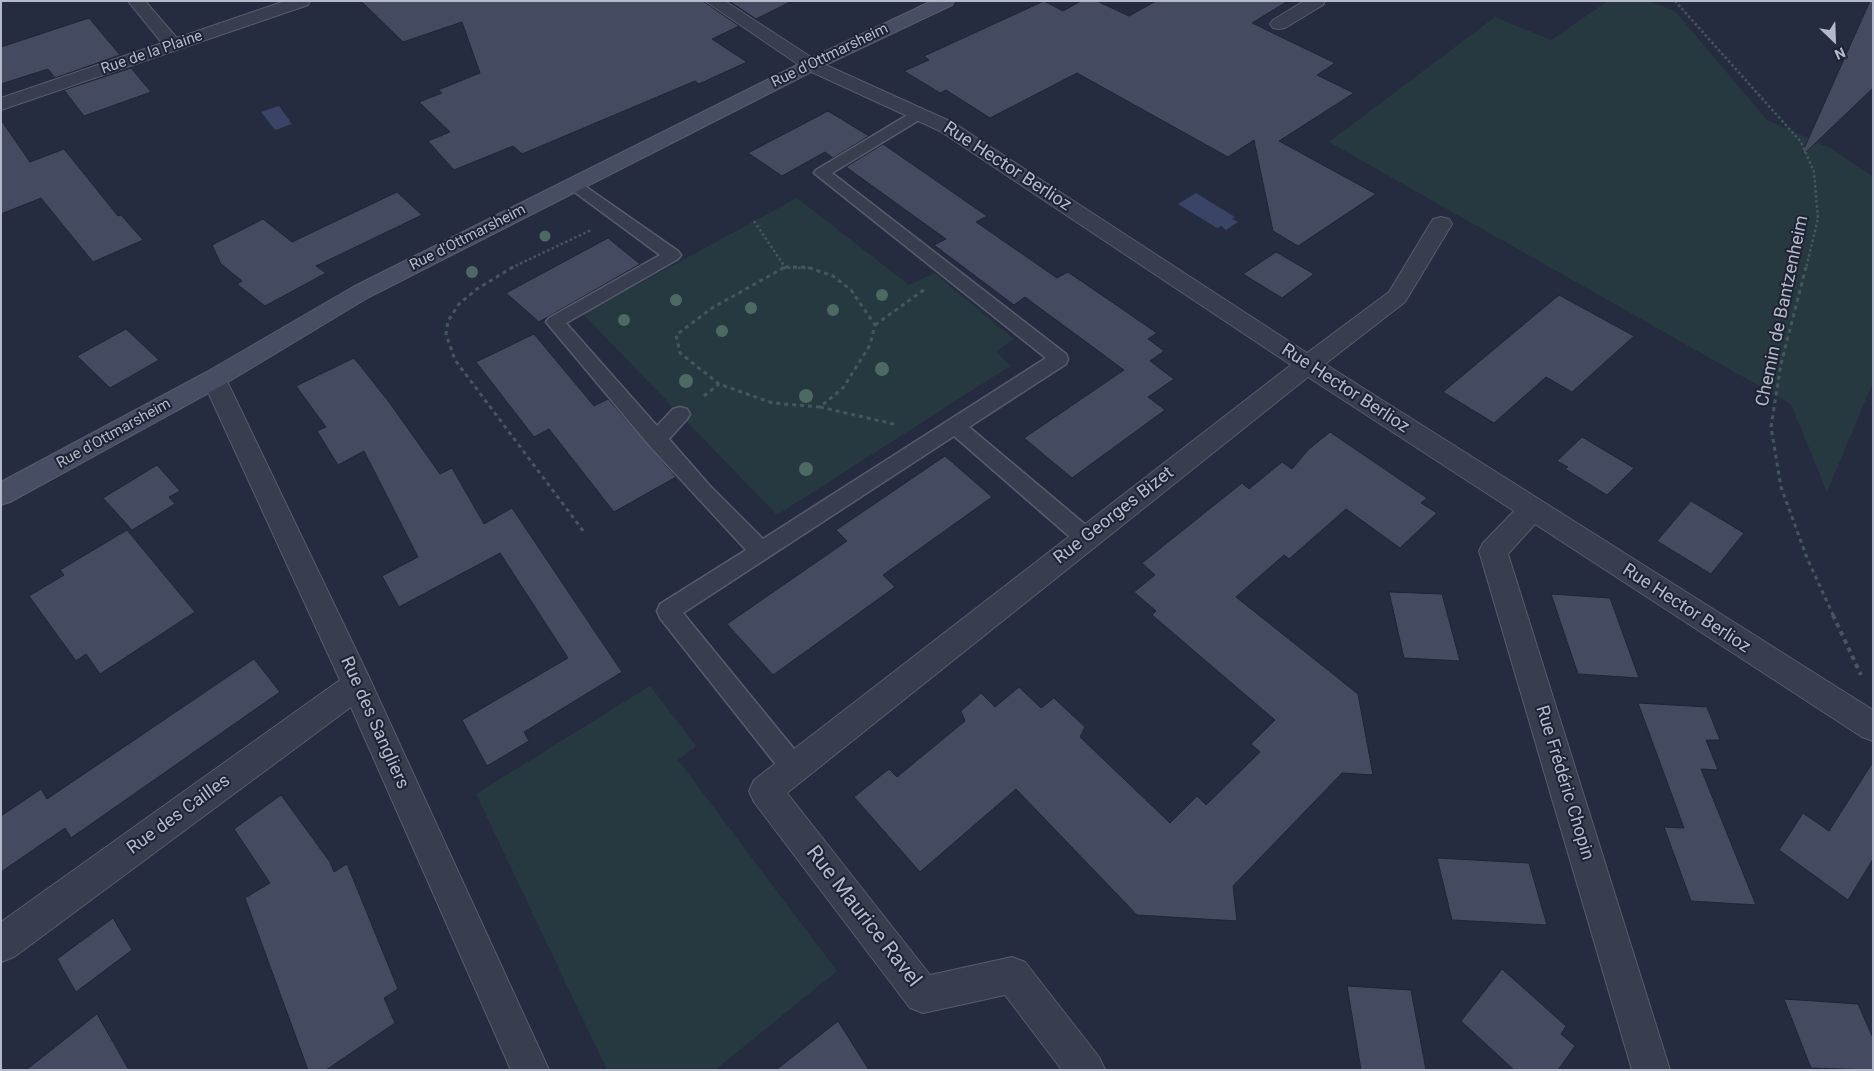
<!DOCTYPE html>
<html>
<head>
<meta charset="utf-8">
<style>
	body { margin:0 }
	#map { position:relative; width:1874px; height:1071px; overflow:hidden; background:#252c3f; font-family:Roboto,sans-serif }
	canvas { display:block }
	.frame { position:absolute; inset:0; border:2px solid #b5baca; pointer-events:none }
	.north { position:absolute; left:1809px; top:15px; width:50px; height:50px; -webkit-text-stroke:4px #1e2334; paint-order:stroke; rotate:156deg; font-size:14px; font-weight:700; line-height:20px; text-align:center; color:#b5baca }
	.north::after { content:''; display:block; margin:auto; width:18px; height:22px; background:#b5baca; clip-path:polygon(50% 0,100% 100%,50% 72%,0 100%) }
</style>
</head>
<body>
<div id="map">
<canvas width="1874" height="1071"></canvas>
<div class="frame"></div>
<div class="north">N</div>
</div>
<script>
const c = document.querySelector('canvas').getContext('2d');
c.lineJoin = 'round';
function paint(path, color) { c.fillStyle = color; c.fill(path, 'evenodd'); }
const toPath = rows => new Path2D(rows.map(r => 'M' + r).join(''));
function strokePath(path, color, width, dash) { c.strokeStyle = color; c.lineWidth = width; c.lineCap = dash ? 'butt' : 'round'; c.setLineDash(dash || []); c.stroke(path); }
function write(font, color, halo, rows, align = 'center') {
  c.font = font + ' Roboto,sans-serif'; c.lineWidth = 4; c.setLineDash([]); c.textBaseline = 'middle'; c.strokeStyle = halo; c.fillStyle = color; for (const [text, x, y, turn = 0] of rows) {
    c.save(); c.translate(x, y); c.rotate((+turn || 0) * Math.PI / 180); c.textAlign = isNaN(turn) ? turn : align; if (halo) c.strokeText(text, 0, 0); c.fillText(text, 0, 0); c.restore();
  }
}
paint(toPath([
	[1608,1,1648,1,1675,11,1767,120,1830,148,1873,177,1873,382,1827,492,1791,404,1329,142,1495,17,1551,40],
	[797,198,909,285,934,273,1014,339,996,351,1010,366,777,515,583,314],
	[650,686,696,746,678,760,837,971,715,1070,607,1070,476,794]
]), '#273940');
paint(toPath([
	[279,106,292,124,275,130,261,112],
	[1196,193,1235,217,1232,219,1238,222,1226,230,1221,226,1217,228,1178,204]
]), '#394466');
const building = toPath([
	[361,1,703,1,739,26,712,39,747,62,699,84,695,81,522,154,513,146,454,170,428,141,450,132,419,102,442,93,438,90,480,73,462,22,403,42,361,1],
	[729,1,792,1,756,19,729,1],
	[1044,1,1063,11,1081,1,1097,1,1129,16,1156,1,1288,1,1252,23,1335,63,1317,75,1354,93,1279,141,1376,194,1298,246,1273,231,1254,140,1228,157,1077,73,990,118,946,90,940,93,904,71,929,60,924,56,1044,1],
	[1870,1,1873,1,1873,88,1804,154,1802,153,1870,1],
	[89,18,120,55,55,78,48,69,1,84,1,47,89,18],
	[131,68,151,92,84,116,64,90,131,68],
	[828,111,869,136,833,158,825,152,782,176,748,153,828,111],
	[1,120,30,162,64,149,118,216,121,215,143,240,93,262,41,198,1,214,1,120],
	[883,144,987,216,976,222,1057,278,1068,272,1157,333,1148,339,1164,351,1150,361,1174,379,1148,397,1165,410,1072,478,1024,438,1124,370,1025,297,1014,305,934,245,946,239,846,167,883,144],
	[397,192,422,215,316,266,326,273,265,306,237,284,242,281,221,264,212,245,263,219,292,242,397,192],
	[608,238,640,264,539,322,506,293,608,238],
	[1276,252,1314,274,1282,298,1243,274,1276,252],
	[1559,295,1634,336,1572,392,1546,377,1494,423,1443,392,1559,295],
	[126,329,159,360,110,388,77,356,126,329],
	[534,334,594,406,608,399,676,477,614,512,549,429,534,437,476,362,534,334],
	[354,358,389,402,440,474,452,468,484,524,512,508,622,672,524,732,529,741,487,766,462,720,568,658,500,553,399,607,382,576,418,557,364,451,338,465,317,431,326,427,296,386,354,358],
	[1330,432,1427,498,1421,503,1437,513,1400,548,1346,509,1289,559,1284,555,1236,597,1358,694,1373,775,1342,773,1233,886,1237,921,1137,915,1016,789,920,872,854,797,889,769,897,777,965,721,961,711,981,693,995,707,1019,687,1041,708,1054,698,1085,727,1080,737,1170,823,1197,796,1206,805,1260,752,1251,744,1275,720,1152,615,1156,611,1134,592,1155,575,1142,563,1242,483,1249,489,1282,462,1292,469,1309,449,1330,432],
	[1582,437,1634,468,1607,495,1565,469,1568,467,1557,461,1582,437],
	[945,456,992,497,883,575,895,587,773,675,727,624,847,541,836,530,945,456],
	[157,465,180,491,169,497,175,504,132,530,103,498,157,465],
	[1691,501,1744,533,1711,574,1657,541,1691,501],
	[127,530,195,612,100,674,86,654,76,661,29,596,64,575,60,570,127,530],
	[1389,592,1442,594,1460,661,1404,658,1389,592],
	[1551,594,1610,598,1639,678,1578,674,1551,594],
	[254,659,280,692,71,838,65,828,1,872,1,816,41,789,47,799,254,659],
	[1638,703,1707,707,1720,740,1706,740,1718,770,1701,769,1756,905,1691,901,1664,827,1684,828,1638,703],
	[1873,762,1873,859,1848,900,1779,850,1803,813,1829,831,1873,762],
	[281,795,330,862,334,872,347,864,398,989,384,998,395,1023,326,1070,308,1070,245,898,270,883,234,829,281,795],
	[1437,858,1529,863,1547,925,1452,920,1437,858],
	[113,918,132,950,76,992,57,959,113,918],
	[1502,969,1566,1026,1561,1034,1575,1046,1558,1070,1514,1070,1461,1021,1502,969],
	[1347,986,1411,990,1426,1070,1361,1070,1347,986],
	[1784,999,1858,1004,1873,1038,1873,1070,1811,1068,1784,999],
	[97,1014,129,1070,26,1070,97,1014],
	[838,1021,869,1070,776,1070,838,1021]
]);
paint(building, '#444b61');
strokePath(building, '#202536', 1);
const service = toPath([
	[919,110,924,111,926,114,924,117,832,173,1066,354,1068,359,1066,364,969,427,1094,532,1097,538,1094,544,1086,547,1078,544,954,436,683,613,803,760,806,768,803,776,794,780,785,776,660,618,657,611,660,604,746,550,649,445,546,322,549,318,660,255,565,185,567,182,573,180,579,182,678,251,681,255,678,259,566,323,657,426,673,409,680,407,687,409,690,414,687,419,669,439,710,486,763,539,1046,358,814,173,816,170,914,111,919,110]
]);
const minor = toPath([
	[128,1,145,1,177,38,285,1,310,1,308,5,1,110,1,98,162,43,128,1],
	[705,1,725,1,817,61,954,123,1307,353,1389,292,1433,219,1441,217,1449,219,1452,224,1405,302,1325,364,1873,710,1873,741,1862,737,1535,524,1508,554,1670,1070,1632,1070,1479,551,1483,543,1514,511,1308,377,787,793,930,975,1012,957,1025,962,1099,1057,1105,1070,1062,1070,1005,995,923,1013,910,1008,754,802,749,791,754,780,1291,365,940,131,805,69,705,1],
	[1304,1,1325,1,1323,5,1285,28,1279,29,1273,28,1270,24,1273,20,1304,1],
	[214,370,223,373,226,379,368,675,549,1070,511,1070,351,707,14,957,1,962,1,922,340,680,202,379,205,373,214,370]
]);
const secondary = toPath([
	[932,1,954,1,952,5,817,69,369,297,223,385,10,502,1,505,1,482,205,373,353,287,805,61,932,1]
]);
strokePath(service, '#575c6d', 3);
strokePath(minor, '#575c6d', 2);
strokePath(secondary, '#575c6d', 2);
strokePath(toPath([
	[1675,1,1801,142,1814,172,1818,219,1806,268],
	[754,221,785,267],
	[511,268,591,230],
	[783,268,810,268]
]), '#45565d', 2.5, [2.5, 2.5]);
strokePath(toPath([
	[513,267,477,289,459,304,448,321,446,334,455,360,584,532],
	[785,267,807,267,833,276,851,290,875,325,870,345,843,388,820,407,773,403,719,384,680,353,676,335,712,308,785,267],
	[1806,267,1781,364,1771,427,1781,487,1807,558,1834,617],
	[875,325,925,289],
	[704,396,719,384],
	[820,407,898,425]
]), '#45565d', 3, [4, 4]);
strokePath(toPath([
	[1833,615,1861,675]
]), '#45565d', 4, [4.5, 4.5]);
paint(service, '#393e4f');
paint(minor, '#393e4f');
paint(secondary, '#474d62');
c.fillStyle = '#4c6962';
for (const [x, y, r] of [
	[545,236,5.5],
	[472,272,6],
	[882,295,6],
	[676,300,6],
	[751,308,6],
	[833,310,6],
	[624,320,6],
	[722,331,6],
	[882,369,7],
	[686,381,7],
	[806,396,7],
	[806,469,7]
]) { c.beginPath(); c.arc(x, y, r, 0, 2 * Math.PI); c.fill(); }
write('15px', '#b5baca', '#1e2334', [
	["Rue de la Plaine",152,53,-19],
	["Rue d'Ottmarsheim",830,56,-26],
	["Rue d'Ottmarsheim",468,238,-27],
	["Rue d'Ottmarsheim",114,434,-29]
]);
write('18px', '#b5baca', '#1e2334', [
	["Rue Hector Berlioz",1007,167,33],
	["Chemin de Bantzenheim",1783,311,-78],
	["Rue Hector Berlioz",1345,389,33],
	["Rue Georges Bizet",1114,516,-38],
	["Rue Hector Berlioz",1686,609,33],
	["Rue des Sangliers",374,723,66],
	["Rue Frédéric Chopin",1564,783,73],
	["Rue des Cailles",179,815,-36]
]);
write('21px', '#b5baca', '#1e2334', [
	["Rue Maurice Ravel",863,917,52]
]);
</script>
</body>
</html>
